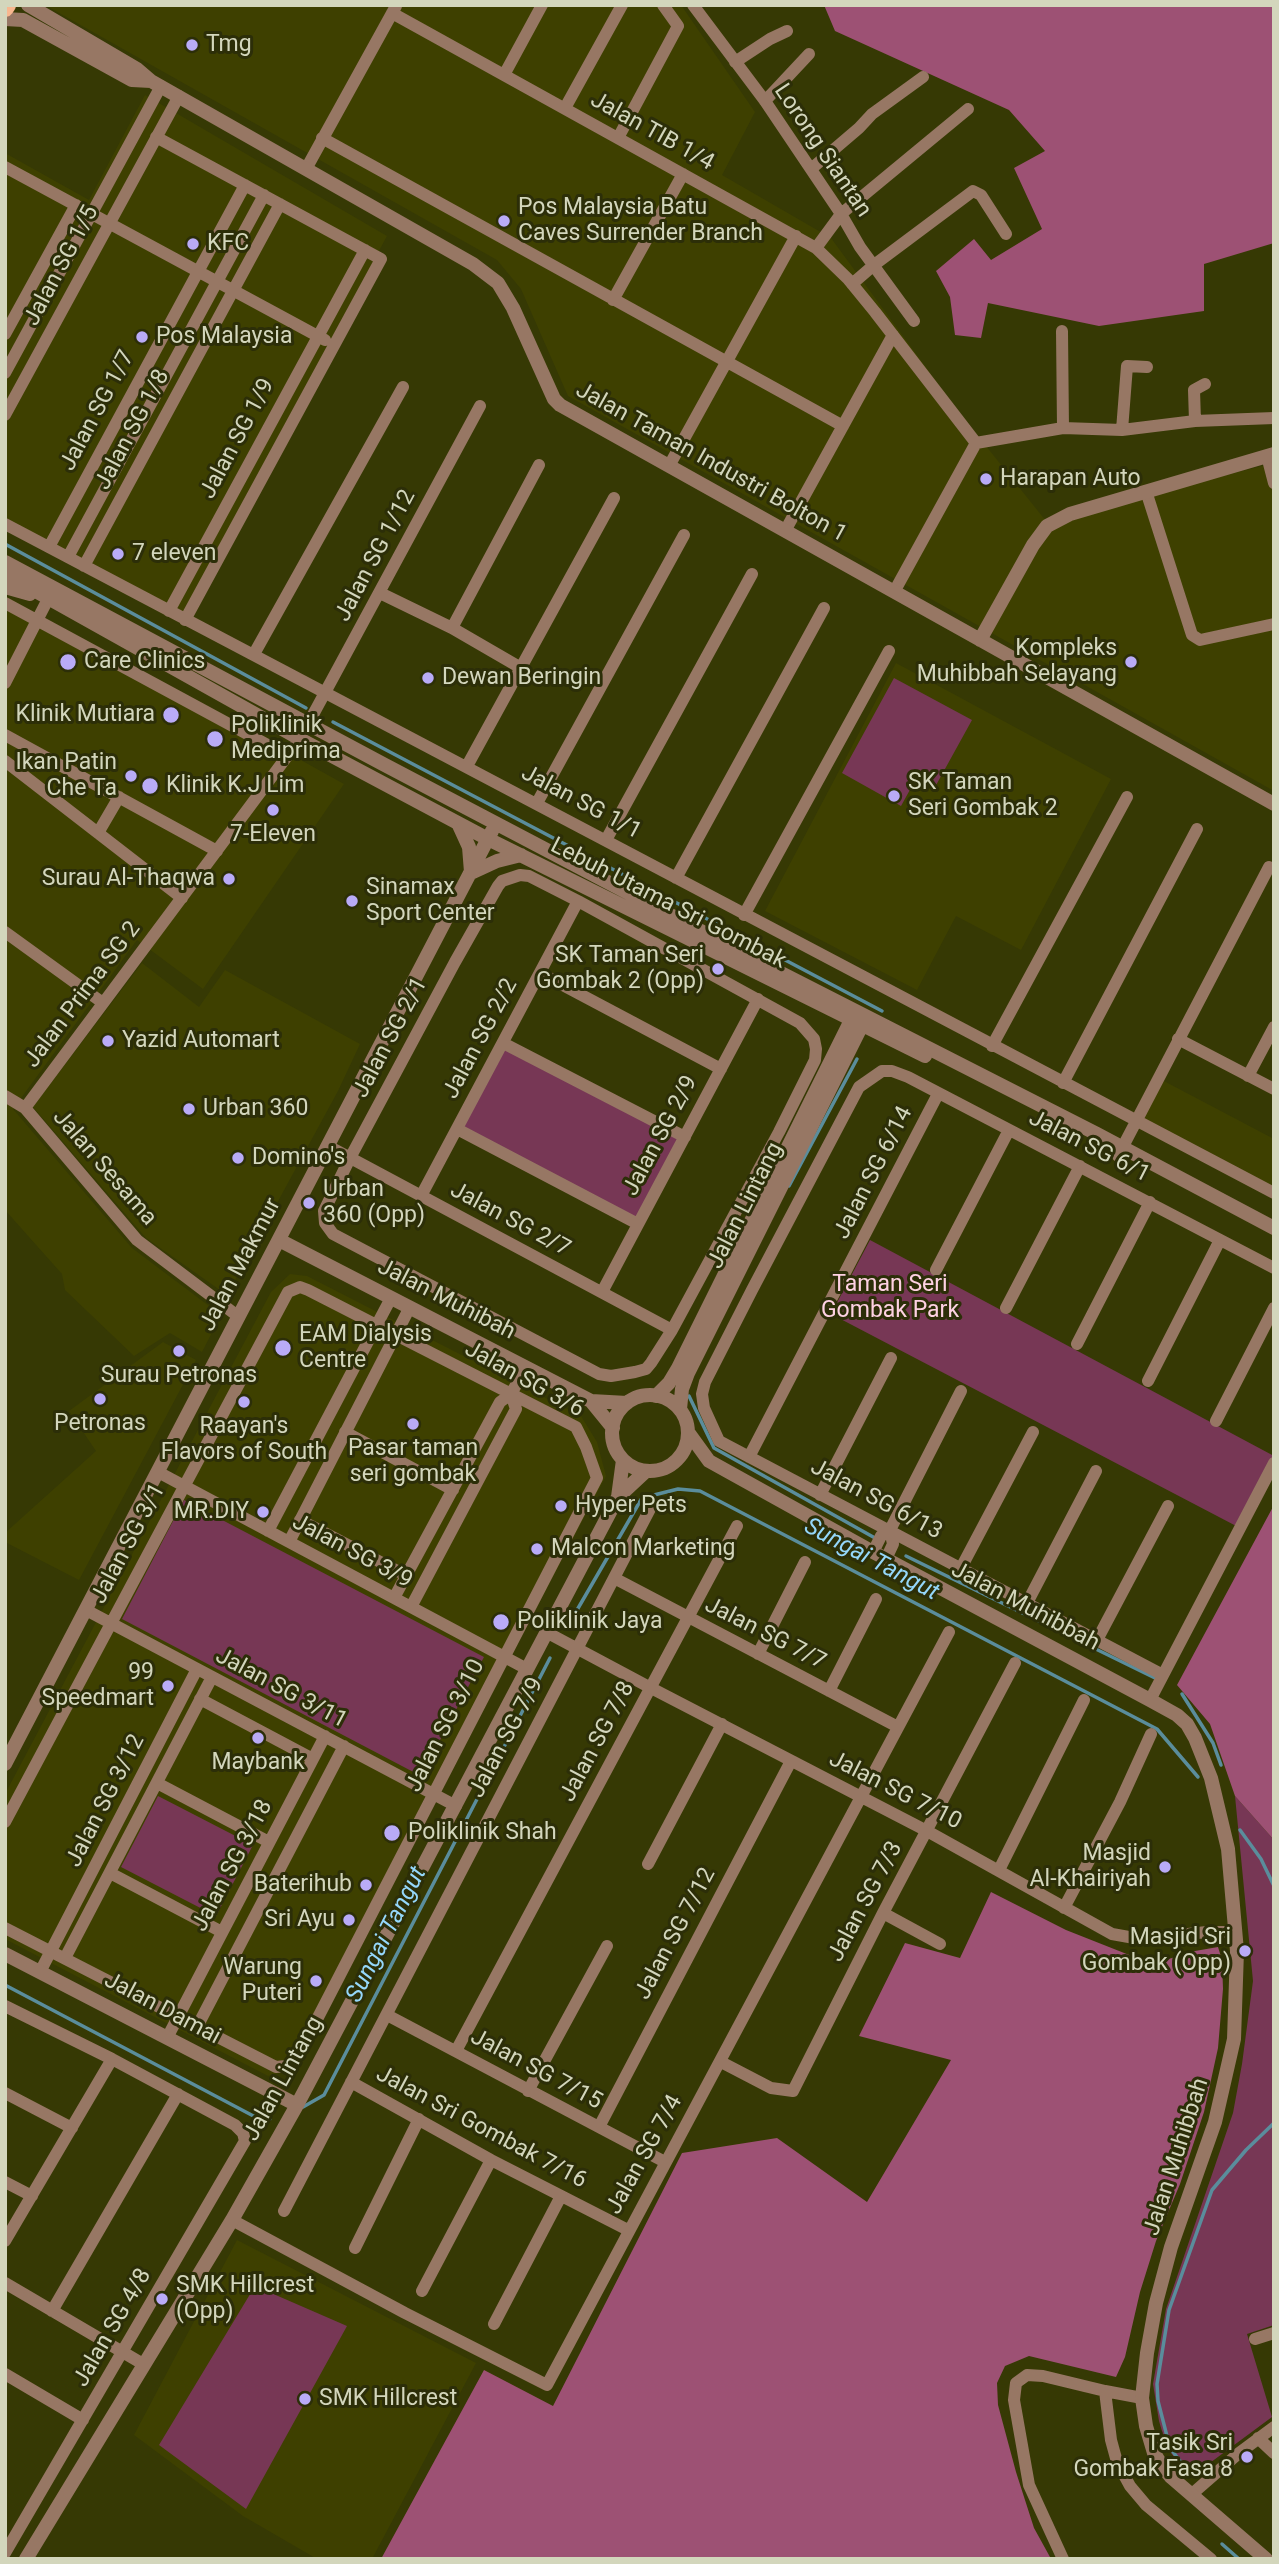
<!DOCTYPE html>
<html>
<head>
<meta charset="utf-8">
<style>
	body { margin:0 }
	#map { position:relative; width:1279px; height:2564px; overflow:hidden; background:#363904; font-family:Roboto,sans-serif }
	canvas { display:block }
	.frame { position:absolute; inset:0; border:7px solid #d3d6bc; pointer-events:none }
</style>
</head>
<body>
<div id="map">
<canvas width="1279" height="2564"></canvas>
<div class="frame"></div>
</div>
<script>
const c = document.querySelector('canvas').getContext('2d');
c.lineJoin = 'round';
function paint(path, color) { c.fillStyle = color; c.fill(path, 'evenodd'); }
const toPath = rows => new Path2D(rows.map(r => 'M' + r).join(''));
function strokePath(path, color, width, dash) { c.strokeStyle = color; c.lineWidth = width; c.lineCap = dash ? 'butt' : 'round'; c.setLineDash(dash || []); c.stroke(path); }
function write(font, color, halo, rows, align = 'center') {
  c.font = font + ' Roboto,sans-serif'; c.lineWidth = 6; c.setLineDash([]); c.textBaseline = 'middle'; c.strokeStyle = halo; c.fillStyle = color; for (const [text, x, y, turn = 0] of rows) {
    c.save(); c.translate(x, y); c.rotate((+turn || 0) * Math.PI / 180); c.textAlign = isNaN(turn) ? turn : align; if (halo) c.strokeText(text, 0, 0); c.fillText(text, 0, 0); c.restore();
  }
}
paint(toPath([
	[45,5,681,5,755,112,722,175,831,238,958,411,1046,521,1274,463,1274,791,568,396,521,289,497,260],
	[145,95,387,236,182,616,5,521,5,153,89,200],
	[5,596,344,784,203,989,137,940,13,1109,132,1248,221,1315,202,1352,170,1333,134,1356,65,1290,62,1274,5,1210],
	[896,663,1111,779,1021,950,956,916,917,990,765,911],
	[142,963,199,1007,225,970,360,1044,338,1091,227,1295,146,1238,33,1107],
	[1162,1080,1274,1139,1274,1187,1141,1118],
	[290,1274,307,1276,581,1416,597,1442,606,1476,294,2069,268,2076,5,1939,5,1794,271,1292],
	[163,1342,196,1360,79,1580,5,1542,5,1533,96,1451,69,1411],
	[237,2240,476,2363,372,2559,317,2559,243,2516,134,2435]
]), '#3e4000');
paint(toPath([
	[894,678,972,720,935,787,917,777,901,806,842,773],
	[503,1043,685,1137,638,1224,457,1129],
	[870,1240,1274,1456,1274,1463,1240,1528,831,1314],
	[184,1500,484,1657,421,1776,122,1619],
	[158,1796,253,1845,216,1916,121,1867],
	[1235,1796,1274,1840,1274,2325,1247,2334,1272,2417,1199,2471,1183,2468,1167,2448,1159,2421,1153,2384,1166,2309,1233,2113,1242,2064,1253,1981],
	[255,2286,347,2326,246,2509,159,2445]
]), '#773755');
paint(toPath([
	[824,5,1274,5,1274,243,1204,264,1204,311,1099,326,988,303,981,338,955,335,950,297,936,271,974,239,991,260,1042,229,1014,168,1045,151,1009,110,835,31],
	[1274,1505,1274,1840,1235,1796,1210,1724,1177,1685],
	[991,1892,1066,1930,1152,1964,1195,1951,1218,1947,1222,1960,1223,1989,1218,2048,1204,2112,1180,2184,1156,2241,1140,2292,1125,2357,1116,2377,1029,2356,1005,2366,997,2383,998,2405,1016,2472,1034,2528,1050,2557,1048,2559,381,2559,484,2370,553,2406,682,2153,777,2138,867,2202,951,2060,859,2036,905,1943,960,1958]
]), '#9d5174');
strokePath(toPath([
	[5,544,306,708],
	[333,722,882,1011],
	[789,1186,857,1059],
	[689,1396,714,1448,875,1538],
	[906,1556,1157,1679],
	[566,1629,642,1498,678,1489,700,1491,1157,1729,1198,1777],
	[1182,1694,1213,1743,1221,1765],
	[1240,1830,1261,1859,1274,1886],
	[5,1985,261,2120,270,2119],
	[303,2107,324,2095,550,1658],
	[1187,2470,1170,2448,1158,2401,1157,2384,1169,2310,1212,2190,1246,2150,1274,2123],
	[1222,2544,1239,2559]
]), '#5a8d9c', 3.5);
strokePath(toPath([
	[693,5,765,101,841,214,860,247,914,321],
	[392,13,816,248,848,279,875,312,976,443],
	[735,62,770,39,787,31],
	[504,75,542,5],
	[765,101,809,54],
	[565,108,622,5],
	[156,137,381,259,185,620],
	[322,138,843,426],
	[618,138,678,26,663,5],
	[5,167,325,340],
	[306,169,396,6],
	[811,169,859,128,872,114,923,77],
	[816,248,841,214,968,109],
	[852,284,874,265,973,191,981,195,1006,234],
	[613,300,683,174],
	[1062,331,1063,428],
	[5,334,76,205],
	[5,373,161,86],
	[5,415,179,96],
	[1195,421,1194,390,1205,384],
	[1122,430,1127,366,1147,367],
	[976,443,1063,428,1122,430,1195,421,1274,418],
	[1267,456,1274,483],
	[669,466,796,236],
	[1146,491,1192,635,1200,640,1274,624],
	[5,524,1274,1193],
	[785,531,893,335],
	[49,547,245,185],
	[68,557,264,195],
	[84,566,280,204],
	[894,592,976,443],
	[380,593,452,628,521,668],
	[5,603,288,756],
	[169,611,365,250],
	[452,628,539,465],
	[254,654,403,387],
	[5,683,48,599],
	[308,724,480,406],
	[5,735,217,851],
	[5,761,182,898],
	[467,766,614,498],
	[537,803,684,535],
	[98,833,119,797],
	[606,840,752,574],
	[520,875,529,876,578,901,800,1023,814,1039,816,1049,815,1060,779,1132,672,1330,651,1363,646,1369,635,1372,611,1376,599,1374,333,1234,325,1223,324,1211,350,1158,455,962,498,886,502,881,520,875],
	[676,878,824,608],
	[744,915,889,651],
	[5,932,103,1003],
	[540,973,721,1069],
	[1178,1039,1274,1089],
	[503,1043,685,1137],
	[992,1046,1127,797],
	[1248,1076,1274,1027],
	[1063,1083,1197,829],
	[5,1096,25,1108,137,1240,239,1317],
	[25,1108,300,739],
	[457,1129,638,1224],
	[328,1146,672,1330],
	[1118,1156,1269,867],
	[421,1196,578,901],
	[936,1270,1009,1130],
	[602,1292,758,999],
	[1006,1308,1080,1166],
	[1077,1344,1150,1202],
	[1148,1381,1220,1240],
	[1216,1421,1274,1308],
	[345,1432,453,1490],
	[749,1457,938,1094],
	[158,1472,527,1669],
	[820,1495,891,1358],
	[300,1520,407,1576],
	[268,1531,391,1298],
	[289,1542,410,1307],
	[873,1552,881,1536,890,1530,961,1391],
	[886,1559,893,1544,890,1530],
	[961,1568,1033,1432],
	[614,1578,898,1727],
	[394,1598,500,1402,511,1394,526,1367],
	[1027,1603,1096,1471],
	[411,1607,516,1409,511,1394],
	[86,1610,456,1806],
	[546,1632,651,1688,927,1831,1112,1934,1140,1939,1207,1932,1235,1932],
	[1097,1640,1168,1506],
	[758,1654,805,1562],
	[1163,1675,719,1441,704,1408,702,1394,705,1382,752,1290,859,1087,882,1071,892,1071,908,1077,1274,1268],
	[829,1691,876,1599],
	[200,1699,313,1759],
	[1150,1700,1274,1463],
	[157,1783,269,1842],
	[5,1822,288,1292,300,1287,308,1290,576,1427,586,1447,597,1478,297,2058,286,2066,276,2067,5,1928],
	[648,1864,722,1724],
	[999,1870,1084,1700],
	[110,1873,222,1932],
	[1064,1908,1120,1802,1151,1734],
	[883,1913,940,1944],
	[65,1958,212,1677],
	[40,1972,197,1669],
	[5,2006,112,2059,235,2125,243,2133,245,2141,5,2553],
	[387,2015,665,2162],
	[198,2025,344,1746],
	[167,2038,325,1736],
	[456,2051,737,1526],
	[721,2062,771,2088,793,2091,883,1913,1015,1663],
	[351,2082,491,2160,628,2230],
	[528,2091,607,1946],
	[5,2093,72,2128],
	[599,2127,791,1761],
	[5,2182,32,2196],
	[284,2211,651,1507],
	[232,2220,405,2313,547,2385,949,1632],
	[5,2241,112,2059],
	[355,2248,419,2119],
	[5,2283,143,2364],
	[422,2291,491,2160],
	[52,2311,178,2094],
	[494,2324,561,2196],
	[1255,2339,1274,2333],
	[5,2374,83,2420],
	[1105,2391,1111,2440,1117,2462,1130,2486,1146,2505,1211,2559],
	[1258,2438,1274,2453],
	[1192,2494,1239,2453,1274,2427],
	[1063,2559,1029,2485,1014,2400,1016,2383,1027,2375,1043,2376,1105,2391,1142,2398]
]), '#977764', 12);
strokePath(toPath([
	[28,5,137,69,151,81,473,264,498,283,513,308,554,399,560,405,1274,804],
	[5,19,23,20,132,80,151,81],
	[5,562,383,764,773,969,1097,1134,1274,1228],
	[5,574,300,739,488,839,925,1056],
	[5,587,30,594],
	[980,640,1033,545,1047,526,1070,514,1274,454],
	[458,823,469,847,471,872],
	[471,873,497,861,521,855],
	[279,1240,591,1401,613,1428],
	'612 1433a38 38 0 1 1 76 0a38 38 0 1 1-76 0Z',
	[656,1396,669,1383,678,1368,851,1020],
	[591,1401,627,1403],
	[680,1409,682,1389,688,1373,862,1025],
	[688,1432,709,1461,873,1552,1150,1700,1177,1715,1187,1724,1195,1738,1211,1778,1228,1849,1237,1951,1234,2039,1215,2122,1171,2247,1156,2303,1147,2353,1142,2398,1146,2426,1154,2453,1162,2466,1171,2477,1266,2559],
	[618,1497,623,1460],
	[5,1764,492,831],
	[5,1954,297,2105],
	[26,2559,232,2220,297,2105,618,1497,646,1471]
]), '#977764', 14);
strokePath(toPath([
	[5,8,7,5]
]), '#f8b78f', 18);
for (const [x, y, r, color] of [
	[192,45,7,"#b9abf7"],
	[504,221,7,"#b9abf7"],
	[193,244,7,"#b9abf7"],
	[142,337,7,"#b9abf7"],
	[986,479,7,"#b9abf7"],
	[118,554,7,"#b9abf7"],
	[68,662,9,"#b9abf7"],
	[1131,662,7,"#b9abf7"],
	[428,678,7,"#b9abf7"],
	[171,715,9,"#b9abf7"],
	[215,739,9,"#b9abf7"],
	[131,776,7,"#b9abf7"],
	[150,786,9,"#b9abf7"],
	[894,796,7,"#b9abf7"],
	[273,810,7,"#b9abf7"],
	[229,879,7,"#b9abf7"],
	[352,901,7,"#b9abf7"],
	[718,969,7,"#b9abf7"],
	[108,1041,7,"#b9abf7"],
	[189,1109,7,"#b9abf7"],
	[238,1158,7,"#b9abf7"],
	[309,1203,7,"#b9abf7"],
	[283,1348,9,"#b9abf7"],
	[179,1351,7,"#b9abf7"],
	[100,1399,7,"#b9abf7"],
	[244,1402,7,"#b9abf7"],
	[413,1424,7,"#b9abf7"],
	[561,1506,7,"#b9abf7"],
	[263,1512,7,"#b9abf7"],
	[537,1549,7,"#b9abf7"],
	[501,1622,9,"#b9abf7"],
	[168,1686,7,"#b9abf7"],
	[258,1738,7,"#b9abf7"],
	[392,1833,9,"#b9abf7"],
	[1165,1867,7,"#b9abf7"],
	[366,1885,7,"#b9abf7"],
	[349,1920,7,"#b9abf7"],
	[1245,1951,7,"#b9abf7"],
	[316,1981,7,"#b9abf7"],
	[162,2299,7,"#b9abf7"],
	[305,2399,7,"#b9abf7"],
	[1247,2457,7,"#b9abf7"]
]) { const dot = new Path2D(); dot.arc(x, y, r, 0, 2 * Math.PI); c.fillStyle = color; c.fill(dot); strokePath(dot, '#2c2e08', 2.5); }
write('23px', '#d3d6bc', '#2c2e08', [
	["Tmg",206,45],
	["Pos Malaysia Batu",518,208],
	["Caves Surrender Branch",518,234],
	["KFC",207,244],
	["Pos Malaysia",156,337],
	["Harapan Auto",1000,479],
	["7 eleven",132,554],
	["Kompleks",1117,649,"right"],
	["Muhibbah Selayang",1117,675,"right"],
	["Care Clinics",84,662],
	["Dewan Beringin",442,678],
	["Klinik Mutiara",155,715,"right"],
	["Poliklinik",231,726],
	["Mediprima",231,752],
	["Ikan Patin",117,763,"right"],
	["Che Ta",117,789,"right"],
	["SK Taman",908,783],
	["Seri Gombak 2",908,809],
	["Klinik K.J Lim",166,786],
	["7-Eleven",273,835,"center"],
	["Surau Al-Thaqwa",215,879,"right"],
	["Sinamax",366,888],
	["Sport Center",366,914],
	["SK Taman Seri",704,956,"right"],
	["Gombak 2 (Opp)",704,982,"right"],
	["Yazid Automart",122,1041],
	["Urban 360",203,1109],
	["Domino's",252,1158],
	["Urban",323,1190],
	["360 (Opp)",323,1216],
	["EAM Dialysis",299,1335],
	["Centre",299,1361],
	["Surau Petronas",179,1376,"center"],
	["Petronas",100,1424,"center"],
	["Raayan's",244,1427,"center"],
	["Flavors of South",244,1453,"center"],
	["Pasar taman",413,1449,"center"],
	["seri gombak",413,1475,"center"],
	["Hyper Pets",575,1506],
	["MR.DIY",249,1512,"right"],
	["Malcon Marketing",551,1549],
	["Poliklinik Jaya",517,1622],
	["99",154,1673,"right"],
	["Speedmart",154,1699,"right"],
	["Maybank",258,1763,"center"],
	["Poliklinik Shah",408,1833],
	["Masjid",1151,1854,"right"],
	["Al-Khairiyah",1151,1880,"right"],
	["Baterihub",352,1885,"right"],
	["Sri Ayu",335,1920,"right"],
	["Masjid Sri",1231,1938,"right"],
	["Gombak (Opp)",1231,1964,"right"],
	["Warung",302,1968,"right"],
	["Puteri",302,1994,"right"],
	["SMK Hillcrest",176,2286],
	["(Opp)",176,2312],
	["SMK Hillcrest",319,2399],
	["Tasik Sri",1233,2444,"right"],
	["Gombak Fasa 8",1233,2470,"right"]
], 'left');
write('23px', '#d3d6bc', '#2c2e08', [
	["Jalan TIB 1/4",652,132,29],
	["Lorong Siantan",822,151,56],
	["Jalan SG 1/5",62,266,-62],
	["Jalan SG 1/7",98,411,-62],
	["Jalan SG 1/8",133,430,-62],
	["Jalan SG 1/9",238,439,-62],
	["Jalan Taman Industri Bolton 1",711,463,29],
	["Jalan SG 1/12",376,556,-62],
	["Jalan SG 1/1",581,803,28],
	["Lebuh Utama Sri Gombak",668,904,27],
	["Jalan Prima SG 2",83,995,-53],
	["Jalan SG 2/1",391,1038,-62],
	["Jalan SG 2/2",481,1039,-62],
	["Jalan SG 2/9",661,1136,-62],
	["Jalan SG 6/1",1089,1147,27],
	["Jalan Sesama",104,1168,49],
	["Jalan SG 6/14",874,1173,-63],
	["Jalan Lintang",746,1206,-63],
	["Jalan SG 2/7",510,1220,28],
	["Jalan Makmur",241,1265,-62],
	["Jalan Muhibah",446,1300,27],
	["Jalan SG 3/6",524,1380,29],
	["Jalan SG 6/13",876,1500,28],
	["Jalan SG 3/1",129,1544,-62],
	["Jalan SG 3/9",352,1552,28],
	["Jalan Muhibbah",1025,1607,28],
	["Jalan SG 7/7",765,1634,27],
	["Jalan SG 3/11",281,1689,28],
	["Jalan SG 3/10",446,1726,-63],
	["Jalan SG 7/9",507,1738,-62],
	["Jalan SG 7/8",598,1742,-62],
	["Jalan SG 7/10",895,1791,27],
	["Jalan SG 3/12",106,1801,-63],
	["Jalan SG 3/18",233,1866,-62],
	["Jalan SG 7/3",866,1902,-62],
	["Jalan SG 7/12",676,1934,-62],
	["Jalan Damai",162,2009,28],
	["Jalan SG 7/15",536,2070,28],
	["Jalan Lintang",284,2079,-61],
	["Jalan Sri Gombak 7/16",481,2128,28],
	["Jalan SG 7/4",645,2155,-61],
	["Jalan Muhibbah",1177,2157,-72],
	["Jalan SG 4/8",113,2328,-60]
]);
write('23px', '#fed1e3', '#2c2e08', [
	["Taman Seri",890,1285],
	["Gombak Park",890,1311]
]);
write('italic 24px', '#95d7fa', '#2c2e08', [
	["Sungai Tangut",871,1560,28],
	["Sungai Tangut",387,1935,-63]
]);
</script>
</body>
</html>
